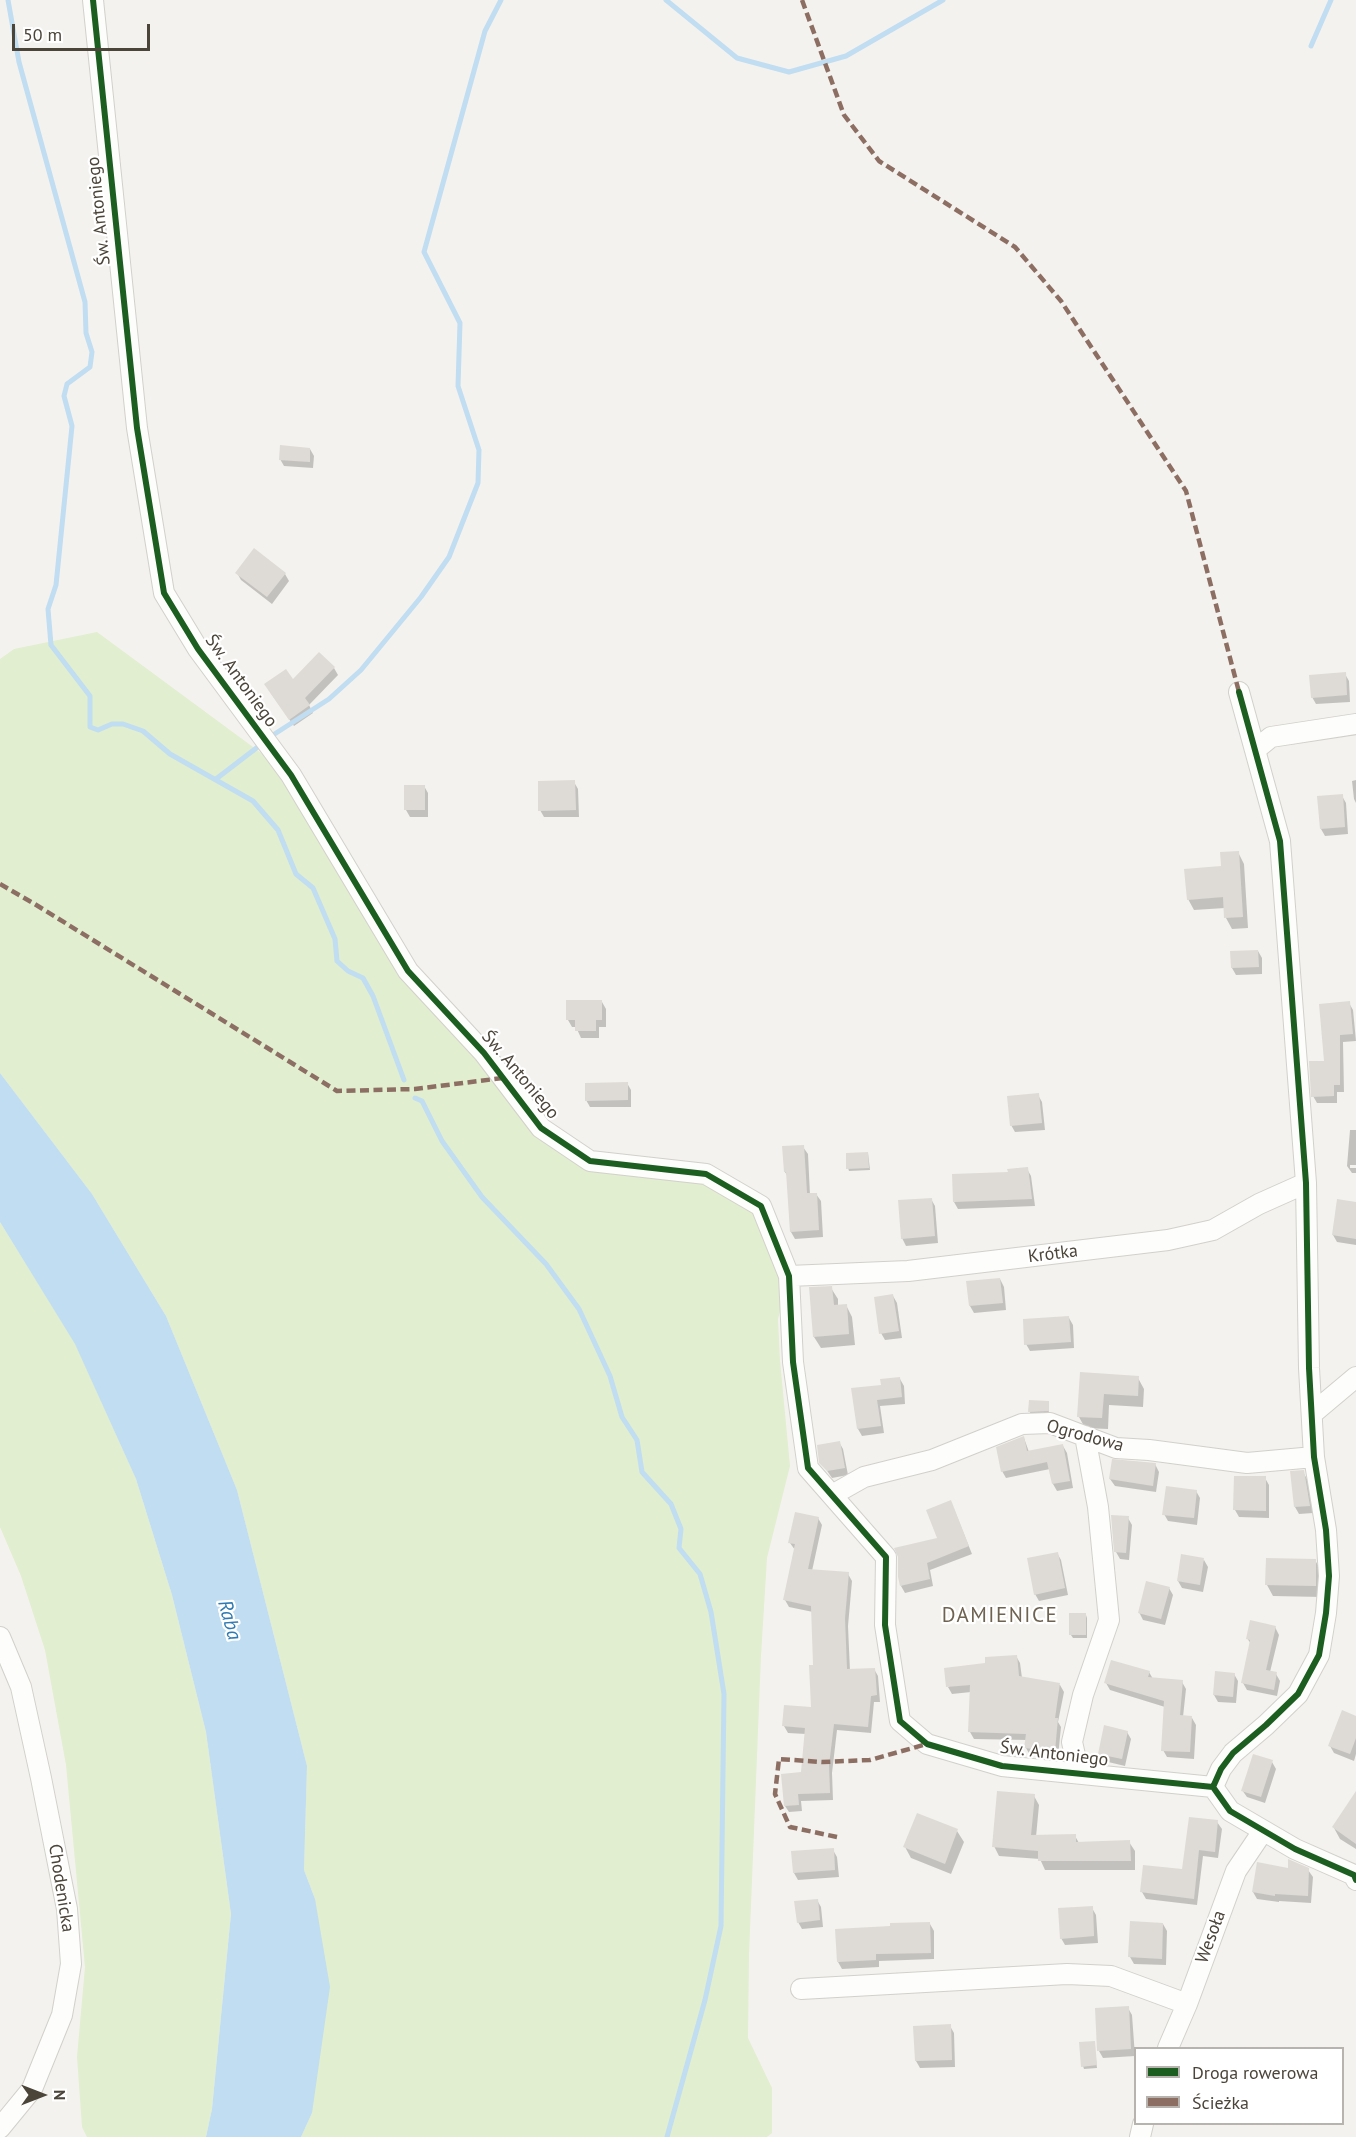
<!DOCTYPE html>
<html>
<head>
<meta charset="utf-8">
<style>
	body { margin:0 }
	#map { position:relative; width:1356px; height:2137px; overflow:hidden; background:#f4f2ee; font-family:"PT Sans",sans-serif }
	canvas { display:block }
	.legend { position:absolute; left:1134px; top:2047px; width:210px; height:78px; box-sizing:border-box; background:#fff; border:2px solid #b7b4b0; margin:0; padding:8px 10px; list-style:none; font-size:18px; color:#4b4439 }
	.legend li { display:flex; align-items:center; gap:12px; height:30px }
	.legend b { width:30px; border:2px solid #b7b4b0 }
	.north { position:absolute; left:12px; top:2065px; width:60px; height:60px; -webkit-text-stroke:4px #fff; paint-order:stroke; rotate:90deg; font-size:16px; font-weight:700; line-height:24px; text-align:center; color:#4b4439 }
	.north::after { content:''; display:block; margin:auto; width:21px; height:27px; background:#4b4439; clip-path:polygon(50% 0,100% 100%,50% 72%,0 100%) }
	.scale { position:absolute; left:12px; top:24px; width:138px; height:27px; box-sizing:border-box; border:3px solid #4b4439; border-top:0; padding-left:8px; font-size:18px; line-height:21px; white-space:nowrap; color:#4b4439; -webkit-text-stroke:4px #fff; paint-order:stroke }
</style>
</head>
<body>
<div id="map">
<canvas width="1356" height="2137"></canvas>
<ul class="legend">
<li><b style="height:8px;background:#1b5e20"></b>Droga rowerowa</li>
<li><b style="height:8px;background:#8d6e63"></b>Ścieżka</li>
</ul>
<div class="north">N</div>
<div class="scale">50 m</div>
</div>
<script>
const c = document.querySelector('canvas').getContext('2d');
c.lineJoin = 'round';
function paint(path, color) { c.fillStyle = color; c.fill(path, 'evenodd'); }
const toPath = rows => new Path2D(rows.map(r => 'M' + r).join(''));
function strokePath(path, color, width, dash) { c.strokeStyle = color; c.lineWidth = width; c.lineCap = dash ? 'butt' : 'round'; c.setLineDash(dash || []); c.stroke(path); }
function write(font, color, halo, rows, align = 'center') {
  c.font = font + ' "PT Sans",sans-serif'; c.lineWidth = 4.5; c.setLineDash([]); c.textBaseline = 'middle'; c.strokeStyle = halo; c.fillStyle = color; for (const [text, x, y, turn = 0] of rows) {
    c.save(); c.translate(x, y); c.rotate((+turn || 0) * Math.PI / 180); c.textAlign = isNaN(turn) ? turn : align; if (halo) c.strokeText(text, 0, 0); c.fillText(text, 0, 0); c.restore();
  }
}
paint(toPath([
	[97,632,291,775,408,971,541,1128,590,1161,706,1174,761,1206,789,1276,778,1319,780,1361,790,1466,767,1558,761,1656,749,1955,748,2038,772,2088,772,2133,767,2137,301,2137,312,2113,315,1899,304,1870,307,1766,237,1490,166,1316,92,1194,0,1073,0,659,14,649],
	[0,1222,75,1343,136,1479,172,1595,206,1732,231,1914,212,2109,206,2137,87,2137,82,2127,77,2057,85,1967,66,1765,45,1650,21,1576,0,1527]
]), '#e1eecf');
paint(toPath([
	[0,1073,92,1194,166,1316,237,1490,307,1766,304,1870,315,1899,330,1987,312,2113,301,2137,206,2137,212,2109,231,1914,206,1732,172,1595,136,1479,75,1344,0,1222]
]), '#c0ddf1');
paint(toPath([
	[310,449,314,456,313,468,284,466,280,459],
	[237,573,285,574,289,581,272,604,241,580],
	[334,668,338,675,309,705,313,713,294,726,270,692,292,682],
	[1345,674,1349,681,1350,702,1316,704,1312,697],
	[1356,780,1356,803,1354,799,1352,781],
	[574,782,578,789,579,817,544,817,540,810],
	[424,786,428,793,428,817,410,817,406,810],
	[1342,796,1346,803,1348,834,1325,836,1321,829],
	[1238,852,1244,864,1248,928,1232,929,1226,918,1225,908,1194,910,1188,899],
	[1258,951,1262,958,1262,974,1236,975,1232,968,1231,952],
	[568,1002,602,1002,606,1009,606,1027,599,1027,599,1038,581,1038,576,1027,572,1027,568,1020],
	[1349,1003,1353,1010,1356,1041,1343,1042,1344,1092,1337,1092,1337,1103,1317,1103,1313,1096],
	[627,1083,631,1090,631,1107,590,1107,586,1100],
	[1038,1095,1042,1102,1045,1130,1015,1132,1011,1125],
	[1350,1130,1356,1130,1356,1165,1350,1165,1350,1168,1356,1168,1356,1173,1352,1173,1347,1166],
	[803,1147,808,1154,810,1195,816,1194,821,1201,823,1237,795,1239,791,1232,788,1177,785,1172],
	[868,1153,870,1170,849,1171,848,1168],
	[1027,1169,1031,1176,1035,1206,958,1209,954,1202],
	[931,1199,935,1206,938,1243,906,1246,902,1238],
	[1356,1203,1356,1245,1337,1242,1333,1235],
	[1000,1279,1004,1287,1006,1310,974,1313,970,1306,968,1283],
	[831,1288,838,1299,838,1306,846,1305,852,1317,855,1345,821,1348,814,1337],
	[893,1296,897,1303,902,1338,885,1340,881,1333],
	[1069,1318,1073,1325,1074,1348,1030,1351,1026,1344],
	[1081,1374,1138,1378,1144,1389,1143,1407,1109,1405,1108,1429,1085,1428,1079,1417],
	[900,1379,904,1386,905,1404,880,1406,884,1433,862,1436,858,1429,853,1390,882,1386],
	[1048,1403,1049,1414,1031,1414,1029,1411],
	[1024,1438,1029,1452,1063,1446,1067,1453,1073,1488,1057,1491,1053,1484,1050,1469,1006,1478,1002,1471],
	[839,1442,843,1449,848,1475,832,1478,821,1462],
	[1155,1464,1159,1472,1156,1492,1115,1486,1110,1479],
	[1303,1472,1307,1479,1313,1513,1299,1514,1295,1507,1291,1473],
	[1265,1478,1269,1485,1269,1518,1239,1517,1235,1510],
	[1196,1491,1200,1498,1197,1525,1168,1521,1164,1514],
	[954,1509,972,1554,930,1570,933,1586,905,1593,901,1586,939,1539],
	[818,1518,822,1525,812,1571,848,1574,852,1581,848,1626,850,1671,874,1669,878,1676,880,1702,874,1702,871,1733,837,1730,832,1773,833,1800,801,1801,802,1811,789,1812,785,1806,802,1773,806,1734,788,1733,784,1726,813,1709,815,1666,813,1612,789,1607,785,1600,795,1550,790,1543],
	[1128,1518,1132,1525,1129,1560,1120,1559,1116,1552],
	[1057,1553,1061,1560,1068,1595,1039,1601,1035,1594],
	[1204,1560,1208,1567,1203,1592,1182,1588,1178,1581],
	[1315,1560,1321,1571,1322,1597,1273,1596,1267,1585],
	[1169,1588,1173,1595,1165,1625,1143,1620,1139,1612],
	[1086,1615,1087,1618,1087,1638,1073,1638,1071,1635],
	[1275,1627,1279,1635,1270,1672,1276,1674,1280,1681,1277,1696,1247,1690,1243,1683,1251,1644,1247,1638],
	[1016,1656,1020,1663,1022,1678,1060,1685,1064,1692,1058,1722,1061,1727,1058,1757,1030,1755,1026,1748,1027,1740,974,1739,970,1732,971,1692,952,1694,948,1687,987,1665],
	[1149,1672,1153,1679,1182,1682,1186,1689,1183,1717,1192,1718,1196,1725,1194,1759,1167,1757,1163,1750,1165,1707,1110,1690,1106,1683],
	[1234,1674,1238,1681,1236,1703,1218,1702,1214,1695],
	[1356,1717,1356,1754,1354,1761,1334,1753,1330,1746],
	[1127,1732,1131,1739,1125,1766,1104,1761,1099,1754],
	[1272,1762,1276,1769,1265,1803,1247,1797,1242,1790],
	[1356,1794,1356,1849,1340,1839,1334,1828],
	[1034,1796,1039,1805,1036,1837,1075,1836,1079,1843,1129,1842,1135,1851,1135,1870,1045,1870,1040,1859,999,1856,994,1846],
	[1217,1822,1222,1829,1218,1858,1203,1856,1197,1905,1146,1899,1142,1892,1183,1871],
	[957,1831,964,1842,951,1874,911,1858,905,1847],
	[833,1850,837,1857,839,1877,798,1880,794,1873],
	[1308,1870,1313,1877,1311,1903,1279,1901,1279,1902,1257,1899,1253,1892],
	[817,1900,821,1907,823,1927,802,1929,798,1922],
	[1092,1908,1096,1915,1098,1943,1065,1945,1061,1938],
	[1131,1923,1163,1924,1167,1931,1166,1965,1134,1964,1130,1957],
	[930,1924,934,1931,934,1959,879,1961,879,1967,842,1969,838,1962],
	[1128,2008,1132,2015,1135,2056,1103,2058,1099,2051],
	[950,2026,954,2033,955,2067,920,2068,916,2061,915,2027],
	[1094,2043,1097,2068,1084,2069,1083,2066]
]), '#0003');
strokePath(toPath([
	[8,0,19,62,85,302,86,333,92,352,90,367,67,384,64,396,72,426,56,585,48,609,51,645,90,696,90,727,98,730,112,724,123,724,143,731,170,754,253,801,278,830,296,874,313,888,335,939,337,961,348,971,363,978,373,996,404,1080],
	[666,0,737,58,789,72,846,56,943,0],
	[1311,46,1331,0],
	[273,735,329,699,361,670,421,597,449,557,478,483,479,450,458,386,460,323,424,252,485,31,501,0],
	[216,779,259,746],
	[415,1098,422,1101,442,1141,482,1197,546,1264,579,1309,610,1376,622,1417,637,1440,642,1472,671,1504,681,1529,679,1548,700,1574,711,1612,724,1694,721,1926,705,2000,667,2137]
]), '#c0ddf1', 5);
paint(toPath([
	[280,445,310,448,310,462,279,460],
	[254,548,286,573,267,597,235,573],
	[319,652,335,667,305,698,310,705,289,720,264,684,286,669,293,679],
	[1346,672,1347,695,1311,698,1309,675],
	[575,780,576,810,538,811,538,781],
	[404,785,425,785,425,810,404,810],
	[1343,794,1345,827,1320,829,1317,796],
	[1239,851,1243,917,1224,918,1223,897,1187,900,1184,869,1221,866,1220,852],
	[1258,950,1259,967,1231,968,1230,951],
	[566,1000,602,1000,602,1020,596,1020,596,1031,575,1031,575,1020,566,1020],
	[1350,1001,1353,1034,1340,1035,1340,1085,1334,1085,1334,1096,1311,1097,1309,1061,1324,1061,1319,1004],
	[628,1082,628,1100,585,1101,585,1083],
	[1039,1093,1042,1123,1010,1126,1007,1096],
	[804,1145,807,1193,817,1193,819,1230,790,1232,786,1172,784,1172,782,1146],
	[868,1152,869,1168,846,1169,846,1153],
	[1028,1167,1032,1199,953,1202,952,1174,1008,1172,1007,1169],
	[932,1198,935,1236,901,1239,898,1200],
	[1337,1199,1356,1202,1356,1239,1332,1235],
	[1000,1278,1003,1303,969,1306,966,1281],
	[832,1286,834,1305,847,1304,849,1334,813,1337,809,1287],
	[893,1294,899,1331,879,1334,874,1297],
	[1069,1316,1071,1342,1024,1345,1023,1319],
	[1080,1372,1139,1376,1138,1396,1104,1394,1102,1418,1077,1417],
	[900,1377,902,1397,877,1400,881,1426,857,1429,851,1388,881,1385,880,1379],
	[1029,1400,1049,1401,1049,1411,1028,1412],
	[1024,1436,1027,1451,1063,1444,1070,1481,1052,1484,1047,1462,1001,1472,996,1447],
	[840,1441,845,1468,827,1471,819,1463,817,1445],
	[1112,1459,1156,1463,1153,1486,1109,1479],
	[1304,1470,1310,1506,1294,1507,1290,1471],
	[1234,1476,1266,1476,1266,1511,1233,1510],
	[1166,1486,1197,1490,1194,1518,1162,1515],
	[951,1500,969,1546,927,1563,930,1579,900,1586,898,1577,898,1557,894,1548,937,1538,926,1510],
	[795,1512,819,1517,808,1569,849,1572,845,1618,847,1669,875,1668,877,1695,871,1696,868,1727,834,1724,829,1765,830,1793,798,1794,799,1805,784,1806,781,1774,801,1772,805,1728,782,1726,784,1705,811,1707,809,1665,813,1665,811,1606,783,1600,795,1544,788,1543],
	[1111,1515,1129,1516,1126,1553,1114,1552],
	[1058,1552,1065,1588,1034,1595,1027,1558],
	[1181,1554,1204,1558,1200,1585,1177,1581],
	[1266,1558,1316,1559,1316,1586,1265,1585],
	[1146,1581,1170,1587,1161,1619,1138,1613],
	[1069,1613,1086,1613,1086,1635,1069,1635],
	[1250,1620,1276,1626,1266,1670,1277,1672,1274,1690,1241,1683,1250,1640,1246,1639],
	[1017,1655,1019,1676,1060,1683,1055,1718,1058,1718,1055,1751,1024,1748,1026,1734,968,1732,970,1685,946,1687,944,1668,985,1663,985,1657],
	[1111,1660,1150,1671,1148,1677,1183,1680,1180,1715,1192,1716,1190,1752,1161,1751,1164,1701,1104,1683],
	[1215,1671,1235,1673,1233,1697,1213,1695],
	[1342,1710,1356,1716,1356,1738,1350,1754,1328,1746],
	[1104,1725,1128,1731,1122,1759,1098,1754],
	[1253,1754,1273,1760,1261,1797,1241,1791],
	[997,1791,1035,1794,1031,1835,1076,1834,1076,1842,1130,1840,1131,1861,1038,1861,1038,1851,992,1847],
	[1356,1791,1356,1844,1332,1827],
	[917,1813,958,1829,945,1864,903,1847],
	[1189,1817,1218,1820,1215,1852,1199,1850,1194,1899,1140,1892,1143,1865,1182,1869],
	[834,1848,835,1870,793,1873,791,1851],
	[1288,1859,1309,1868,1308,1896,1275,1894,1275,1896,1252,1892,1257,1862,1288,1868],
	[818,1899,820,1920,797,1923,794,1901],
	[1093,1906,1094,1936,1060,1939,1058,1908],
	[1130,1921,1163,1923,1162,1959,1128,1957],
	[930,1922,931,1953,876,1954,876,1960,837,1962,835,1929,890,1926,890,1923],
	[1129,2006,1131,2049,1097,2051,1095,2008],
	[951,2024,952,2060,915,2061,913,2026],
	[1095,2041,1097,2065,1081,2067,1079,2042]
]), '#dedbd6');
const minor = toPath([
	[93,0,137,428,164,593,198,649,291,775,408,971,484,1053,541,1128,590,1161,706,1174,761,1206,789,1276,793,1362,808,1468,886,1557,885,1625,900,1721,927,1744,1002,1766,1213,1787,1230,1811,1295,1849,1354,1875,1356,1880],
	[1255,750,1271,737,1356,724],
	[789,1276,908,1271,1168,1240,1213,1230,1259,1204,1306,1183],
	[1313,1413,1356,1377],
	[832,1495,864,1477,932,1460,1022,1424,1050,1423,1116,1448,1149,1450,1247,1463,1314,1457],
	[0,1637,21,1687,41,1778,67,1909,71,1964,62,2015,32,2089,0,2128],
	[1079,1773,1072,1742,1083,1695,1109,1620,1098,1507,1085,1436],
	[1213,1787,1221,1769,1233,1753,1266,1725,1298,1694,1319,1655,1326,1613,1329,1576,1326,1530,1314,1457,1309,1368,1306,1183,1280,841,1239,692],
	[801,1989,1067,1974,1111,1976,1187,2004],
	[1168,2048,1187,2004,1236,1871,1263,1831],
	[1140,2137,1143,2124]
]);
strokePath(minor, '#d2d0cb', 22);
strokePath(minor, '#fdfdfc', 20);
strokePath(toPath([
	[802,0,844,115,879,161,1015,247,1061,301,1186,491,1239,692],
	[0,884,33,903,337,1091,415,1089,503,1078],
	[837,1837,790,1827,775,1794,779,1759,822,1762,870,1760,927,1744]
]), '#8d6e63', 4.5, [9, 4.5]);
strokePath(toPath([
	[93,0,137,428,164,593,198,649,291,775,408,971,484,1053,541,1128,590,1161,706,1174,761,1206,789,1276,793,1362,808,1468,886,1557,885,1625,900,1721,927,1744,1002,1766,1213,1787,1230,1811,1295,1849,1354,1875,1356,1880],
	[1213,1787,1221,1769,1233,1753,1266,1725,1298,1694,1319,1655,1326,1613,1329,1576,1326,1530,1314,1457,1309,1368,1306,1183,1280,841,1239,692]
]), '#1b5e20', 6);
write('18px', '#4b4439', '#fff', [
	["Św. Antoniego",99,211,-96],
	["Św. Antoniego",241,681,54],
	["Św. Antoniego",520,1075,50],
	["Krótka",1053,1254,-7],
	["Ogrodowa",1085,1436,15],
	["Św. Antoniego",1054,1754,7],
	["Chodenicka",61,1888,81],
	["Wesoła",1211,1937,-70]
]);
write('italic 20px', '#2e7ab2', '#fff', [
	["Raba",229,1620,74]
]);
c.letterSpacing = '1.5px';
write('21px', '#6e6250', '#fff', [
	["DAMIENICE",1000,1616]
]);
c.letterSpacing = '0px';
</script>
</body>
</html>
